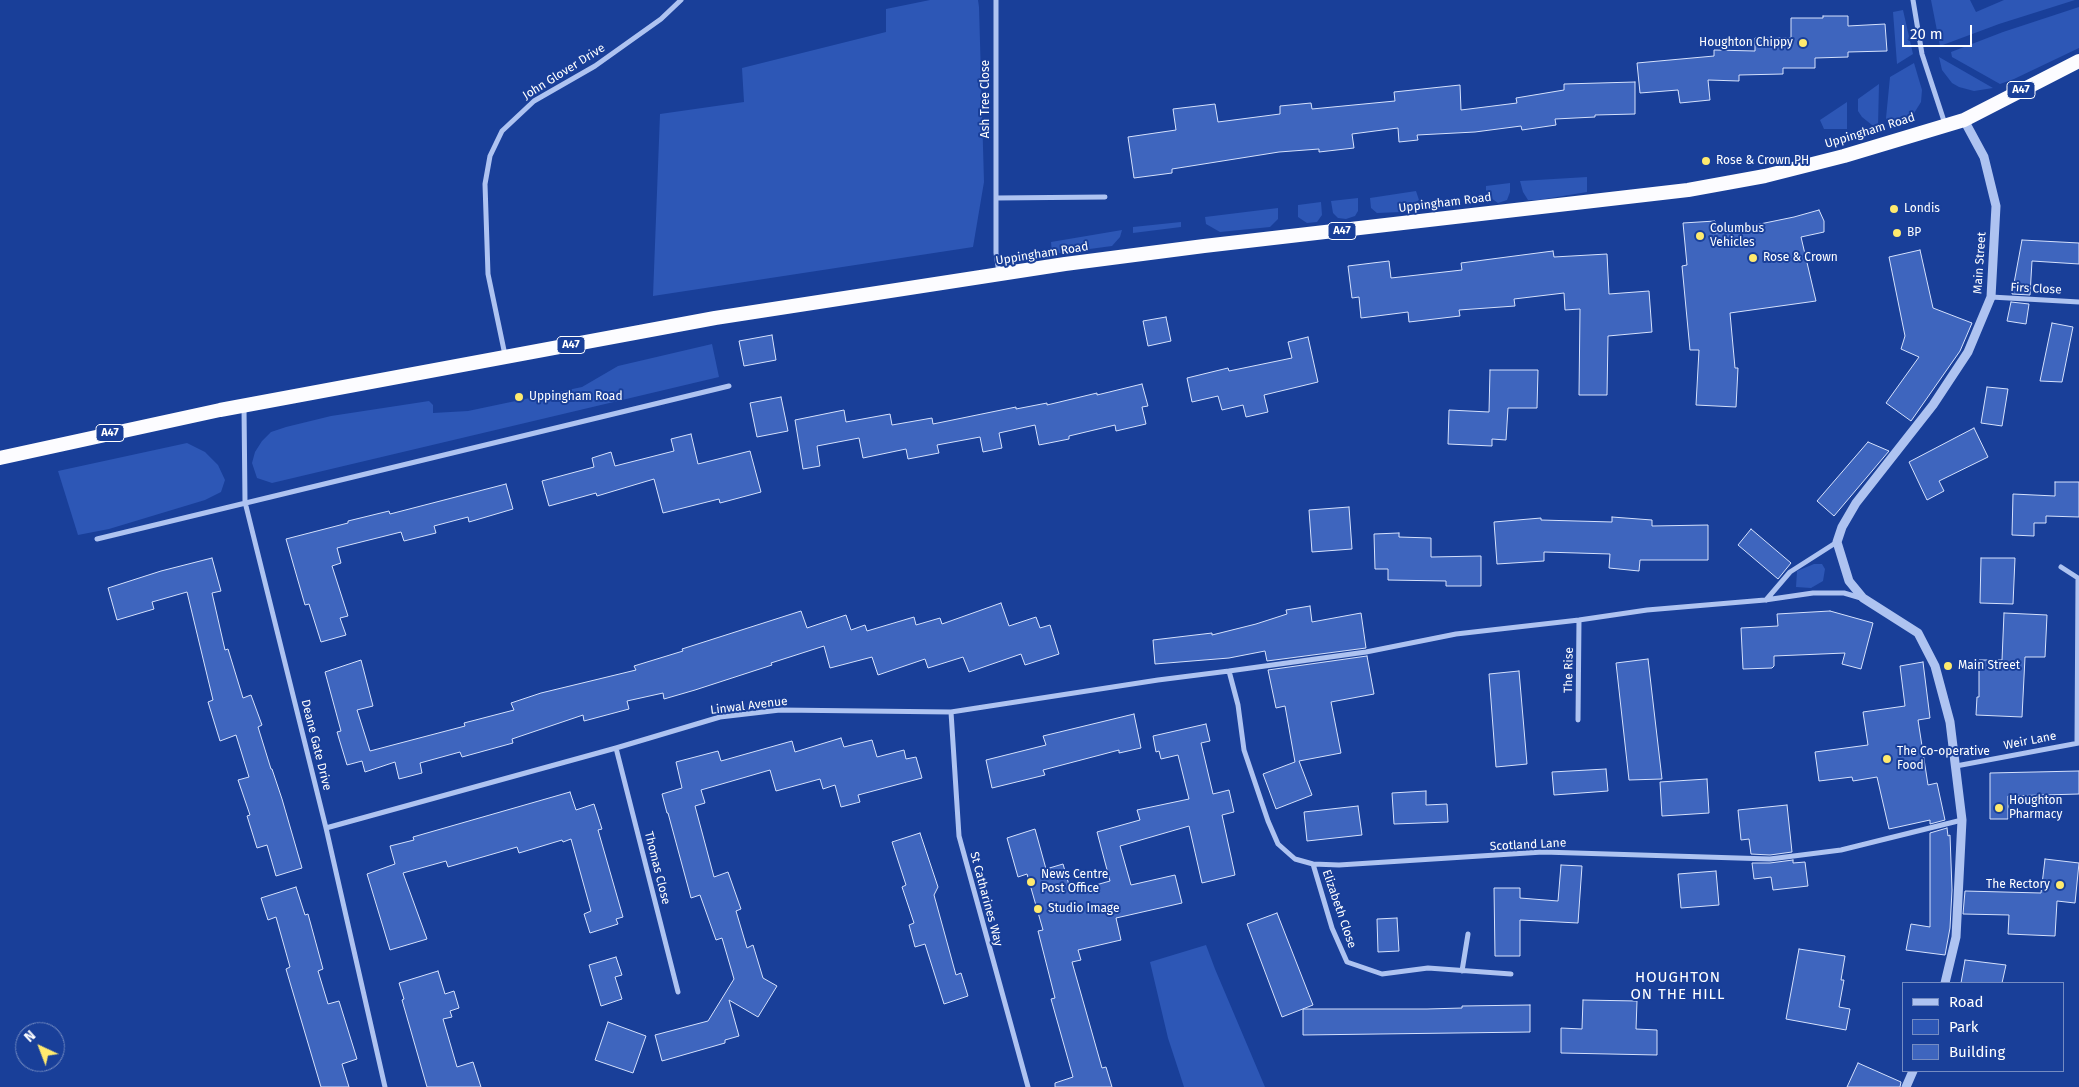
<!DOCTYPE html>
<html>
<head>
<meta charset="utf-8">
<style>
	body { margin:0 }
	#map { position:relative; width:2079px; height:1087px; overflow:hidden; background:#193f99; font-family:"Fira Sans",sans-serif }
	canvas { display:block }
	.legend { position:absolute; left:1902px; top:982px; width:162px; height:90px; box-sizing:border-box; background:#193f99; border:1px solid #758cc2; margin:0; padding:6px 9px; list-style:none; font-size:15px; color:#fff }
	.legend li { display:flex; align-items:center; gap:10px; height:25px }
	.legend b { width:25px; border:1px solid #758cc2 }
	.north { position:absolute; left:15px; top:1022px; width:50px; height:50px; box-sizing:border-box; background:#193f99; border:1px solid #758cc2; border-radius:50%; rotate:317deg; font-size:14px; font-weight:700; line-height:20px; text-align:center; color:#fff }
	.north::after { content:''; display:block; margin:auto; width:18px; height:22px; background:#ffea6e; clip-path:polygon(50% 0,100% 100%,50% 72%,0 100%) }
	.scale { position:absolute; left:1902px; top:25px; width:70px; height:22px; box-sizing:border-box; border:2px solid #fff; border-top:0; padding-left:6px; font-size:15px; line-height:18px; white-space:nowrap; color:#fff; -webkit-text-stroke:4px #193f99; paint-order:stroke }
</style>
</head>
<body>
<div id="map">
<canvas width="2079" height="1087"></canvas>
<ul class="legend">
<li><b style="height:6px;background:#aec3f1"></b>Road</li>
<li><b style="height:14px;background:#2d57b6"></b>Park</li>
<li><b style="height:14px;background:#3e65be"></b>Building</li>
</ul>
<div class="north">N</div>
<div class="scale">20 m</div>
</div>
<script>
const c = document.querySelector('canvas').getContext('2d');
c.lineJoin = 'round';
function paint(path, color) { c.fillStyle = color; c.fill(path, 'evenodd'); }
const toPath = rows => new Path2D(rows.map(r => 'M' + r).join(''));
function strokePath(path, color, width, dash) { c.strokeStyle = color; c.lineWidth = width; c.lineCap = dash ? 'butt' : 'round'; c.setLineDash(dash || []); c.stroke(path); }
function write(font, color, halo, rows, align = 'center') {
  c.font = font + ' "Fira Sans",sans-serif'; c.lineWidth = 4; c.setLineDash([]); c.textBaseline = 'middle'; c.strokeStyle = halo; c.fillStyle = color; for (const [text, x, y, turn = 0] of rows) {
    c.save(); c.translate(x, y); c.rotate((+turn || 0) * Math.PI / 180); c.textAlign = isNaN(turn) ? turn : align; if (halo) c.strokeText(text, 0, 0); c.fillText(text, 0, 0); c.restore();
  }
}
paint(toPath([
	[930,0,978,0,979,7,984,182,973,247,653,296,660,114,744,102,742,68,886,32,886,9],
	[1931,0,1970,0,1976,12,2004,0,2075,0,1999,24,1940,46],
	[2079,7,2079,48,2014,79,2000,84,1952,57,1951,52,2003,32],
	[1903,10,1913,54,1897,64,1893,12],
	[1939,57,1993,88,1974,91,1959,87,1952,83,1942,70],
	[1914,63,1922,90,1921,102,1911,118,1903,124,1889,125,1886,118,1890,77],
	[1879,84,1878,126,1872,125,1862,117,1858,111,1858,99],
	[1847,102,1847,129,1824,129,1820,120],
	[1587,177,1587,192,1539,200,1528,200,1523,192,1520,181],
	[1510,183,1510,192,1507,200,1498,203,1491,198,1486,190,1486,186],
	[1416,191,1419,200,1402,212,1377,213,1371,208,1370,198],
	[1358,198,1358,211,1355,216,1346,219,1338,218,1333,213,1331,201],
	[1321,202,1322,215,1317,222,1307,223,1298,217,1298,205],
	[1278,208,1278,219,1270,227,1220,232,1206,224,1205,217],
	[1181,222,1181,227,1133,233,1133,227],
	[1122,230,1120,237,1112,246,1052,254,1051,242],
	[712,344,719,377,272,483,257,478,252,463,255,452,262,441,271,432,286,427,331,416,429,401,433,405,433,413,468,411,582,387,618,366],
	[187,443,205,452,218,465,225,480,221,492,205,500,109,529,78,535,58,471],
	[1814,564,1822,564,1825,569,1823,581,1811,588,1796,587,1797,571],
	[1206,945,1215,969,1265,1087,1184,1087,1168,1038,1150,962]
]), '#2d57b6');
const building = toPath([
	[1823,16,1848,16,1848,26,1885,24,1887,51,1848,52,1848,57,1815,58,1815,68,1783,68,1783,74,1739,75,1739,81,1708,80,1710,100,1680,103,1678,90,1640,93,1637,63,1714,56,1714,50,1755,51,1755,38,1791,38,1791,18,1823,18,1823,16],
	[1635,82,1635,114,1595,115,1595,117,1555,119,1556,125,1522,130,1521,126,1475,132,1417,135,1418,140,1399,142,1398,128,1352,134,1354,148,1319,152,1319,149,1279,152,1172,169,1172,173,1134,178,1128,137,1176,130,1173,109,1215,104,1218,122,1280,114,1280,106,1311,103,1312,109,1395,101,1394,92,1460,85,1461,110,1517,103,1516,98,1564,90,1564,84,1635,82],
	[1819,210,1824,221,1824,232,1801,237,1816,301,1730,313,1735,368,1738,368,1736,407,1696,405,1699,350,1690,350,1682,266,1687,265,1683,223,1715,221,1716,233,1794,217,1819,210],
	[2022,240,2079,243,2079,264,2032,261,2030,295,2012,294,2022,240],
	[1920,250,1933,308,1972,323,1960,351,1911,421,1886,403,1919,357,1901,349,1905,336,1889,257,1920,250],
	[1553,251,1554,257,1607,254,1609,294,1649,291,1652,332,1608,336,1607,395,1579,395,1580,309,1565,310,1564,293,1514,299,1515,306,1459,310,1460,316,1409,322,1408,312,1361,318,1359,297,1352,298,1348,266,1389,261,1391,278,1462,270,1461,263,1553,251],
	[2011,302,2029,304,2026,324,2007,321,2011,302],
	[1166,317,1171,341,1148,346,1143,321,1166,317],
	[2052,323,2073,327,2062,382,2040,381,2052,323],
	[772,335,776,360,744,366,739,341,772,335],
	[1308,337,1318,382,1264,395,1268,412,1246,417,1243,405,1222,410,1218,396,1192,402,1187,378,1228,368,1229,371,1292,358,1288,342,1308,337],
	[1490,370,1538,370,1537,408,1508,408,1506,440,1492,439,1492,446,1448,444,1449,410,1489,412,1490,370],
	[1142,384,1148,406,1142,407,1146,424,1116,431,1115,425,1069,436,1069,439,1039,445,1035,425,999,433,1002,448,983,452,980,437,937,445,939,453,908,459,906,449,863,458,859,438,817,446,820,466,803,469,795,420,844,410,846,422,890,414,892,425,932,418,933,424,1016,407,1016,409,1047,403,1047,405,1097,393,1097,395,1142,384],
	[1987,387,2008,389,2002,426,1981,423,1987,387],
	[781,397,788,431,757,437,750,403,781,397],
	[1974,428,1988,457,1939,481,1944,491,1927,500,1909,462,1974,428],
	[691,434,698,464,750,451,761,492,720,503,719,499,663,513,654,479,597,496,596,493,549,506,542,481,594,467,592,458,611,452,615,466,674,451,671,439,691,434],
	[1868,442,1889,451,1834,516,1817,501,1868,442],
	[2055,482,2079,482,2079,517,2046,516,2046,523,2034,523,2034,536,2012,535,2013,494,2055,496,2055,482],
	[506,484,513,509,469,522,468,517,434,526,436,533,404,541,401,532,337,548,341,563,332,566,348,616,340,618,346,635,321,642,309,604,305,605,286,539,348,523,348,521,389,511,390,514,506,484],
	[1349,507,1352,549,1312,552,1309,510,1349,507],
	[1612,517,1652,520,1652,526,1708,525,1708,560,1640,560,1639,571,1609,568,1610,554,1544,552,1544,561,1497,564,1494,522,1541,518,1541,520,1612,522,1612,517],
	[1751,529,1791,563,1778,579,1738,545,1751,529],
	[1399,533,1399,537,1431,538,1431,557,1481,556,1481,586,1446,586,1446,581,1388,580,1388,569,1375,569,1374,534,1399,533],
	[212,558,221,591,212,593,225,650,228,649,243,698,251,695,262,725,258,727,271,769,272,769,282,799,302,868,276,876,267,845,257,848,247,816,250,815,238,780,249,777,236,735,220,741,208,702,213,700,187,592,152,602,154,609,117,620,108,588,161,571,212,558],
	[1981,558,2015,558,2013,604,1980,603,1981,558],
	[1001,603,1009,626,1036,617,1040,628,1050,625,1059,654,1025,665,1021,654,969,672,963,657,928,668,925,659,878,675,872,657,830,668,824,646,771,663,772,665,695,690,664,699,663,693,627,701,629,709,584,721,583,715,512,739,513,743,462,757,460,752,420,763,422,773,399,779,395,762,365,772,362,761,347,765,337,732,341,731,325,672,361,660,373,706,357,710,370,751,465,726,464,723,514,710,511,703,541,693,636,670,634,666,683,651,682,649,801,611,807,628,846,615,851,630,865,625,867,631,914,617,916,625,940,618,942,624,1001,603],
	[1310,606,1312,622,1361,613,1366,648,1267,661,1265,651,1229,658,1155,664,1153,640,1212,633,1212,635,1256,624,1287,614,1286,610,1310,606],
	[1830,611,1873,623,1861,669,1842,664,1845,653,1774,656,1774,666,1772,668,1743,669,1741,628,1778,626,1777,614,1830,611],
	[2004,613,2047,615,2045,657,2025,657,2022,717,1976,715,1977,697,1979,697,1979,660,2002,660,2004,613],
	[1367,656,1374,694,1331,702,1341,753,1299,761,1312,795,1276,809,1263,774,1295,762,1285,706,1276,708,1268,670,1367,656],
	[1648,659,1662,779,1629,780,1616,663,1648,659],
	[1923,662,1930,718,1918,720,1928,785,1937,783,1945,820,1930,824,1930,820,1889,829,1877,777,1853,781,1852,777,1819,781,1815,752,1868,745,1863,712,1905,706,1900,666,1923,662],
	[1519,671,1527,764,1496,767,1489,674,1519,671],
	[1134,714,1141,748,1119,753,1119,750,1043,770,1045,775,992,788,986,760,1046,745,1043,736,1134,714],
	[1206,724,1210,741,1201,743,1213,794,1229,790,1234,812,1222,815,1235,875,1202,883,1189,826,1120,846,1131,885,1175,875,1182,903,1116,918,1121,940,1078,950,1081,960,1072,962,1102,1068,1106,1067,1112,1087,1055,1087,1055,1083,1073,1077,1051,999,1055,998,1038,931,1043,930,1027,874,1018,877,1007,838,1035,829,1046,869,1063,864,1071,892,1110,881,1097,832,1140,820,1137,810,1189,799,1178,755,1161,759,1159,751,1156,752,1153,736,1206,724],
	[841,738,844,747,872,740,877,757,904,750,906,759,916,757,922,778,858,795,860,802,841,807,835,785,823,789,820,779,776,791,770,770,701,790,705,803,695,806,714,877,728,872,741,909,736,911,747,948,753,945,763,978,777,986,758,1017,729,1000,739,1036,725,1040,725,1043,662,1061,655,1035,708,1021,734,979,722,938,716,940,700,895,691,898,668,813,667,813,662,794,682,788,676,762,718,751,721,761,792,741,795,752,841,738],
	[1606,769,1608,791,1554,795,1552,772,1606,769],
	[2079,771,2079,794,2008,796,2008,819,1990,819,1990,773,2079,771],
	[1707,779,1709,813,1662,816,1660,782,1707,779],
	[1426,791,1426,805,1447,804,1448,822,1394,824,1392,793,1426,791],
	[570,792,576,810,594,804,602,829,598,830,623,917,616,919,618,924,590,933,584,914,591,911,571,839,563,842,562,840,519,853,517,847,448,867,446,861,403,873,427,939,390,950,367,874,395,864,390,846,414,840,413,837,570,792],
	[1787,805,1792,852,1770,855,1751,854,1749,839,1741,840,1738,810,1787,805],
	[1358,806,1362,835,1307,841,1304,812,1358,806],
	[1947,828,1948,836,1950,835,1952,890,1950,928,1945,955,1906,950,1911,924,1930,927,1930,833,1947,828],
	[920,833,938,887,934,895,956,975,961,973,968,996,944,1004,925,944,915,947,909,925,914,923,902,887,906,885,892,842,920,833],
	[2045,859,2079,863,2075,903,2057,901,2055,936,2008,934,2009,915,1963,914,1965,891,2041,893,2045,859],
	[1793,860,1793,863,1805,862,1808,886,1773,890,1771,877,1754,879,1752,863,1770,863,1793,860],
	[1561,865,1582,866,1578,923,1520,920,1520,956,1495,956,1494,888,1520,888,1520,898,1558,901,1561,865],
	[1716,871,1719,905,1681,908,1678,874,1716,871],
	[296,887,305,915,308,914,323,969,318,971,328,1004,339,1001,357,1059,342,1064,349,1087,321,1087,286,969,290,967,276,917,268,920,261,898,296,887],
	[1277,913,1313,1005,1282,1017,1247,924,1277,913],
	[1397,918,1399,951,1378,952,1377,919,1397,918],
	[1799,949,1845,956,1841,980,1844,980,1839,1007,1850,1009,1846,1030,1786,1019,1799,949],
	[616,957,622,975,615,977,622,999,601,1006,589,965,616,957],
	[1965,960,2006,965,2002,983,1961,983,1965,960],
	[438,971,445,994,454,991,459,1008,450,1011,452,1017,443,1019,457,1067,473,1062,481,1087,427,1087,402,1000,404,999,399,983,438,971],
	[1583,1000,1637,1001,1636,1029,1657,1030,1657,1055,1561,1053,1561,1028,1582,1029,1583,1000],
	[1530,1005,1530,1032,1303,1035,1303,1009,1427,1009,1462,1008,1462,1006,1530,1005],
	[608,1022,646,1036,633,1073,595,1060,608,1022],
	[1858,1063,1901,1082,1900,1087,1847,1087,1858,1063]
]);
paint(building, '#3e65be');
strokePath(building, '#d5e1fc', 1);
strokePath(toPath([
	[996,0,996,253,999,273],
	[1913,0,1922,54,1945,124],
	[996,198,1105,197],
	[1991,297,2079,302],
	[505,355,488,274,485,184,490,156,502,131,534,101,595,66,661,19,681,0],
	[244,407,245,502,326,828,385,1087],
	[97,539,729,386],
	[2061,567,2078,578,2077,743],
	[1861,598,1844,593,1813,593,1765,600,1647,610,1579,620,1456,634,1366,652,1229,671,1238,705,1244,750,1268,821,1278,844,1295,859,1313,864,1339,865,1543,852,1770,859,1841,850,1962,820],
	[1766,600,1790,572,1837,542],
	[951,712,959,836,1028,1087],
	[1578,720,1579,620],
	[616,748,678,992],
	[1956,766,2079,743],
	[326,828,616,748,720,717,780,710,951,712,1158,680,1229,671],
	[1313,864,1332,928,1347,962,1382,974,1428,968,1511,974],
	[1462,971,1468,934]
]), '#aec3f1', 5);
strokePath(toPath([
	[1945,983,1956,937,1962,820,1950,722,1935,666,1918,633,1863,598,1849,581,1837,542,1842,527,1856,503,1933,405,1968,352,1991,297,1996,206,1984,157,1964,120],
	[1906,1087,1913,1071]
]), '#aec3f1', 9);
strokePath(toPath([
	[0,458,220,410,715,318,1065,264,1204,246,1688,190,1765,176,1844,156,1964,120,2079,61]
]), '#fcfcff', 14);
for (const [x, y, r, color] of [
	[1803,43,5,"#ffea6e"],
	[1706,161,5,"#ffea6e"],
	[1894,209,5,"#ffea6e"],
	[1897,233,5,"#ffea6e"],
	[1700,236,5,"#ffea6e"],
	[1753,258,5,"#ffea6e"],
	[519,397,5,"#ffea6e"],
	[1948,666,5,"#ffea6e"],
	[1887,759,5,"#ffea6e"],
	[1999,808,5,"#ffea6e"],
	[1031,882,5,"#ffea6e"],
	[2060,885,5,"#ffea6e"],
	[1038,909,5,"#ffea6e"]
]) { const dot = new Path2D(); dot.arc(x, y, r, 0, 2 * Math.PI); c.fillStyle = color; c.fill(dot); strokePath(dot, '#193f99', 2); }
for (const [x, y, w] of [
	[2021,90,28],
	[1342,231,28],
	[571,345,28],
	[110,433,28]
]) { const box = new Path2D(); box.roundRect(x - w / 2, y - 8.5, w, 17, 4); c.fillStyle = '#193f99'; c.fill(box); strokePath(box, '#fff', 1); }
write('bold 11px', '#fff', null, [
	["A47",2021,90],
	["A47",1342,231],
	["A47",571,345],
	["A47",110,433]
]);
write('12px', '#fff', '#193f99', [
	["Houghton Chippy",1793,43,"right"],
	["Rose & Crown PH",1716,161],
	["Londis",1904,209],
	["Columbus",1710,229],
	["Vehicles",1710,243],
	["BP",1907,233],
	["Rose & Crown",1763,258],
	["Uppingham Road",529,397],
	["Main Street",1958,666],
	["The Co-operative",1897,752],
	["Food",1897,766],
	["Houghton",2009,801],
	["Pharmacy",2009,815],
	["News Centre",1041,875],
	["Post Office",1041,889],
	["The Rectory",2050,885,"right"],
	["Studio Image",1048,909]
], 'left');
write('12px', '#fff', '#193f99', [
	["John Glover Drive",564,72,-32],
	["Ash Tree Close",986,99,-90],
	["Uppingham Road",1870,131,-17],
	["Uppingham Road",1445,203,-7],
	["Uppingham Road",1042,254,-9],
	["Main Street",1980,263,-86],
	["Firs Close",2036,289,3],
	["The Rise",1569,670,-89],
	["Linwal Avenue",749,706,-7],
	["Weir Lane",2030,741,-11],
	["Deane Gate Drive",316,745,76],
	["Scotland Lane",1528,845,-3],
	["Thomas Close",657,868,76],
	["St Catharines Way",986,899,75],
	["Elizabeth Close",1339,909,71]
]);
c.letterSpacing = '1px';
write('15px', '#fff', '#193f99', [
	["HOUGHTON",1678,978],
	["ON THE HILL",1678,995]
]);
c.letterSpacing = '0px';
</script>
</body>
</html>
